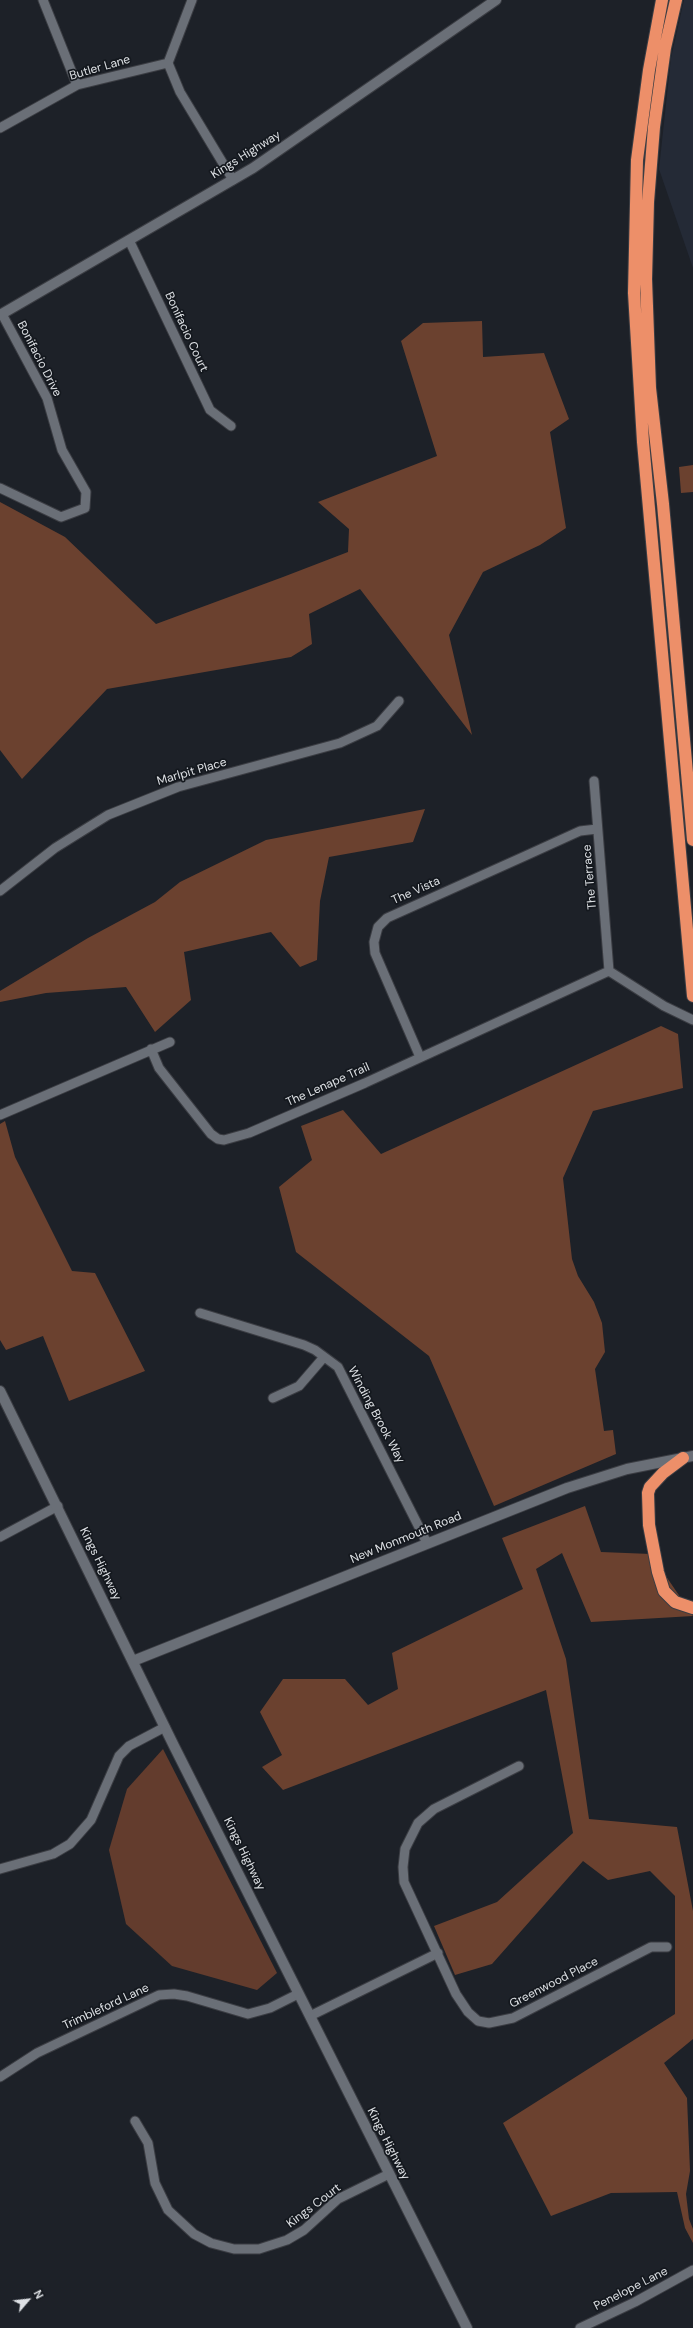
<!DOCTYPE html>
<html>
<head>
<meta charset="utf-8">
<style>
	body { margin:0 }
	#map { position:relative; width:693px; height:2328px; overflow:hidden; background:#1d2128; font-family:"DM Sans",sans-serif }
	canvas { display:block }
	.north { position:absolute; left:8px; top:2280px; width:40px; height:40px; -webkit-text-stroke:3px #14181e; paint-order:stroke; rotate:62deg; font-size:11px; font-weight:700; line-height:16px; text-align:center; color:#dde0e4 }
	.north::after { content:''; display:block; margin:auto; width:14px; height:18px; background:#dde0e4; clip-path:polygon(50% 0,100% 100%,50% 72%,0 100%) }
</style>
</head>
<body>
<div id="map">
<canvas width="693" height="2328"></canvas>
<div class="north">N</div>
</div>
<script>
const c = document.querySelector('canvas').getContext('2d');
c.lineJoin = 'round';
function paint(path, color) { c.fillStyle = color; c.fill(path, 'evenodd'); }
const toPath = rows => new Path2D(rows.map(r => 'M' + r).join(''));
function strokePath(path, color, width, dash) { c.strokeStyle = color; c.lineWidth = width; c.lineCap = dash ? 'butt' : 'round'; c.setLineDash(dash || []); c.stroke(path); }
function write(font, color, halo, rows, align = 'center') {
  c.font = font + ' "DM Sans",sans-serif'; c.lineWidth = 3.5; c.setLineDash([]); c.textBaseline = 'middle'; c.strokeStyle = halo; c.fillStyle = color; for (const [text, x, y, turn = 0] of rows) {
    c.save(); c.translate(x, y); c.rotate((+turn || 0) * Math.PI / 180); c.textAlign = isNaN(turn) ? turn : align; if (halo) c.strokeText(text, 0, 0); c.fillText(text, 0, 0); c.restore();
  }
}
paint(toPath([
	[684,0,693,0,693,268,659,169,671,58]
]), '#242a36');
paint(toPath([
	[163,1749,277,1973,257,1990,172,1966,126,1924,109,1850,127,1789]
]), '#633c2d');
paint(toPath([
	[482,321,483,357,544,353,569,419,550,432,566,528,540,545,483,572,449,635,472,735,360,589,309,614,312,644,291,657,107,689,22,779,0,750,0,502,65,537,156,624,283,577,348,552,349,529,318,502,437,456,401,341,423,323],
	[693,465,693,492,681,493,679,467],
	[425,809,413,842,329,857,320,901,317,960,300,967,271,932,184,952,191,1000,155,1032,126,987,46,993,0,1002,0,991,88,938,155,902,180,882,266,840],
	[661,1026,678,1034,683,1088,593,1111,563,1178,572,1259,578,1276,594,1302,602,1323,605,1352,595,1369,604,1431,613,1430,616,1454,494,1506,429,1356,296,1252,279,1187,312,1160,301,1126,343,1110,381,1154],
	[5,1121,15,1157,72,1271,95,1273,145,1371,69,1401,43,1336,6,1350,0,1340,0,1124],
	[585,1506,601,1552,651,1554,693,1616,591,1622,562,1553,536,1569,566,1659,589,1819,677,1827,693,1911,693,2039,664,2063,687,2098,690,2171,686,2194,689,2219,693,2229,693,2243,685,2228,677,2192,611,2193,551,2216,503,2123,675,2014,675,1896,650,1871,608,1880,583,1861,492,1964,455,1975,434,1926,497,1902,573,1833,546,1690,283,1790,262,1767,282,1755,260,1712,283,1679,345,1679,368,1705,398,1689,392,1653,523,1589,502,1538]
]), '#6b412f');
const street = toPath([
	[43,0,77,85],
	[192,0,168,63,180,92,233,180],
	[0,128,77,85,168,63],
	[129,240,210,410,231,426],
	[0,488,61,517,85,508,86,492,62,450,47,398,2,314],
	[594,781,609,971],
	[0,891,55,848,108,815,178,787,340,743,377,726,399,701],
	[609,971,664,1006,693,1020],
	[151,1049,159,1068,181,1096,211,1134,218,1139,224,1140,249,1133,365,1083,609,971],
	[420,1057,375,953,374,942,378,927,387,918,525,856,580,831,597,829],
	[0,1115,170,1042],
	[200,1313,304,1345,315,1350,338,1367,427,1543],
	[273,1398,299,1386,324,1357],
	[0,1537,58,1506],
	[519,1766,434,1809,418,1823,405,1849,403,1867,404,1882,456,1994,468,2012,478,2021,489,2023,513,2018,651,1947,667,1947],
	[0,1869,53,1854,70,1844,91,1820,119,1756,129,1746,165,1727],
	[310,2016,438,1953],
	[0,2077,37,2053,159,1995,174,1994,187,1996,248,2014,270,2008,298,1994],
	[135,2121,148,2143,155,2183,168,2210,194,2234,211,2243,234,2249,259,2249,287,2240,304,2230,338,2199,389,2174],
	[580,2328,635,2302,693,2270]
]);
const secondary = toPath([
	[0,315,253,168,496,0],
	[0,1391,174,1746,467,2328],
	[133,1661,567,1488,627,1469,693,1456]
]);
const highway = toPath([
	[662,0,649,70,637,160,634,293,643,442,693,996],
	[676,0,665,48,654,127,648,202,646,279,650,388,663,504,693,840],
	[683,1458,663,1473,650,1487,648,1493,649,1525,658,1572,664,1591,675,1602,693,1608]
]);
strokePath(street, '#3b3d43', 11);
strokePath(secondary, '#3b3d43', 12);
strokePath(highway, '#3b3d43', 14);
strokePath(street, '#6a6f77', 9);
strokePath(secondary, '#6a6f77', 10);
strokePath(highway, '#ed8f69', 12);
write('12px', '#dde0e4', '#14181e', [
	["Butler Lane",100,68,-16],
	["Kings Highway",246,155,-32],
	["Bonifacio Court",186,332,65],
	["Bonifacio Drive",39,359,63],
	["Marlpit Place",192,772,-16],
	["The Terrace",590,877,-95],
	["The Vista",416,891,-24],
	["The Lenape Trail",328,1085,-24],
	["Winding Brook Way",376,1415,62],
	["New Monmouth Road",406,1538,-22],
	["Kings Highway",100,1564,64],
	["Kings Highway",244,1854,64],
	["Greenwood Place",554,1983,-27],
	["Trimbleford Lane",106,2007,-25],
	["Kings Highway",388,2144,63],
	["Kings Court",314,2206,-37],
	["Penelope Lane",631,2289,-27]
]);
</script>
</body>
</html>
